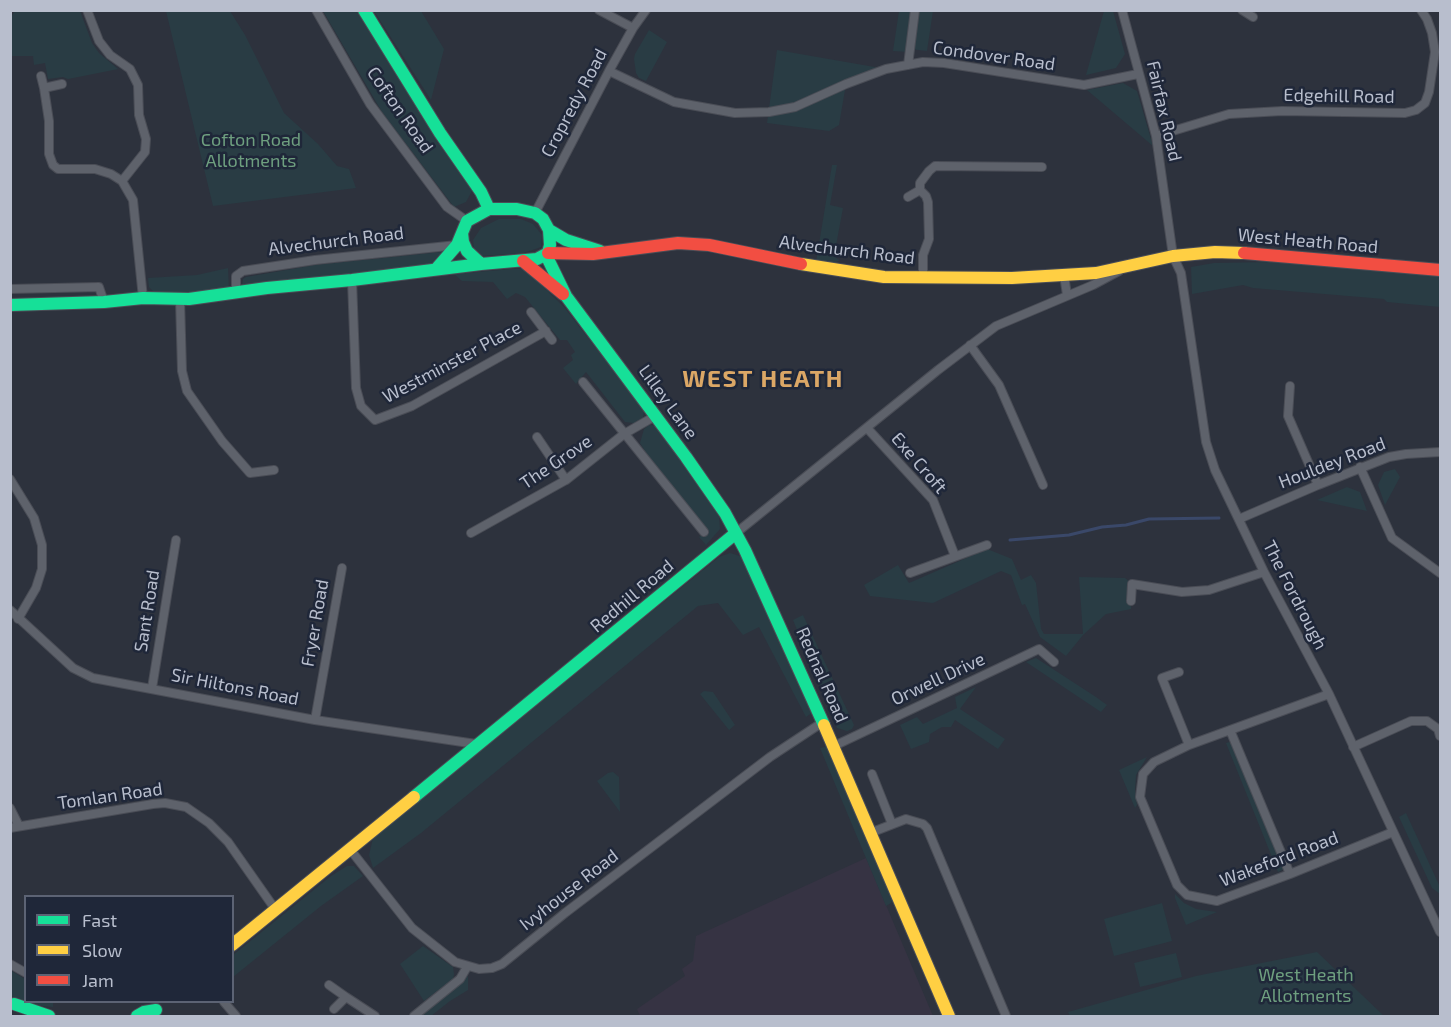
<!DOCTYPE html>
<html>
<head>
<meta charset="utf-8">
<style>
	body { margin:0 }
	#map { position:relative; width:1451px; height:1027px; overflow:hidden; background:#2d323d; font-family:"Exo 2",sans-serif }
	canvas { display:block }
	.frame { position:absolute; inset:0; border:12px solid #b8becd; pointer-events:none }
	.legend { position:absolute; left:24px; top:895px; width:210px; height:108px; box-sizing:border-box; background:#1f2739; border:2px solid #5c6374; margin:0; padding:8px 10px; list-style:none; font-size:18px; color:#b8becd }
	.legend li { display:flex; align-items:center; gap:12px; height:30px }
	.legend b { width:30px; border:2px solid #5c6374 }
</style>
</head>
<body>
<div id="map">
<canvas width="1451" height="1027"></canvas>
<div class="frame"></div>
<ul class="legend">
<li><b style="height:8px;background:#16e098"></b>Fast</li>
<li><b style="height:8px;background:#ffcf43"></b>Slow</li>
<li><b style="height:8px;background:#f24e42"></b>Jam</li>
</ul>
</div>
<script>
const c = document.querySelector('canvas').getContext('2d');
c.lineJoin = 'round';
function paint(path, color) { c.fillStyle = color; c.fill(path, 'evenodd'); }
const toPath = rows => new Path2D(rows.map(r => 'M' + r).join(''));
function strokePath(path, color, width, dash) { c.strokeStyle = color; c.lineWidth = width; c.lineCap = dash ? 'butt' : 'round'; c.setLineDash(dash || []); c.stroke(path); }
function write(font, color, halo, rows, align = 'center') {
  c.font = font + ' "Exo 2",sans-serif'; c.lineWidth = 5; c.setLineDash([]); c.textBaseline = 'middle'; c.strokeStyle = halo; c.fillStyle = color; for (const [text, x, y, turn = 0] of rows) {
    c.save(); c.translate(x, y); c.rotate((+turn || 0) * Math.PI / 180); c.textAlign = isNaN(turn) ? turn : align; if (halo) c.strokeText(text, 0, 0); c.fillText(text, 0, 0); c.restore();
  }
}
paint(toPath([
	[866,858,933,1016,640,1016,637,1009,685,976,682,969,693,961,696,936]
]), '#363343');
paint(toPath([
	[66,10,70,12,80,11,92,43,99,53,118,69,68,79,63,77,48,79,45,63,34,65,33,56,11,56,11,17,15,11],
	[166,11,230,11,245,35,284,113,318,144,337,166,349,169,356,188,213,206],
	[323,11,360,11,424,118,472,191,466,202,454,207,382,112],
	[374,11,421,11,444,49,431,100],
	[899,11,933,11,927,51,910,49,909,52,893,51],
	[1104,11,1113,11,1125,54,1116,68,1086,75],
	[649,30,667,42,646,81,639,78,636,73,634,59,635,54],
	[777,50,886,69,846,84,839,125,829,131,767,123],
	[1123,83,1137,91,1153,146,1087,90],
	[832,165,837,165,830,205,843,208,835,251,837,259,840,260,833,264,816,262],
	[499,219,521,219,533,224,542,235,541,247,524,253,481,256,474,248,473,240,481,228],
	[441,252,442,258,428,267,242,288,243,279,246,277,315,265],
	[1270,262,1440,273,1440,307,1387,302,1384,299,1253,288,1243,285,1192,294,1191,267,1214,263],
	[228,268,229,290,157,295,149,287,148,278,197,275],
	[524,268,564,307,638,402,644,411,643,418,634,423,625,422,586,372,576,384,563,368,573,360,571,355,575,352,567,340,560,340,525,297,516,293,507,299,493,282,462,281,454,274],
	[649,425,659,426,719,516,720,529,706,545,699,537,708,530,650,459,640,443,644,429],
	[1395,469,1400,477,1385,505,1378,485,1384,472],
	[1347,487,1360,492,1367,511,1317,500],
	[987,549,1012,559,1021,580,1031,575,1036,583,1041,629,1044,634,1083,634,1079,577,1125,578,1132,584,1131,609,1106,614,1083,635,1066,656,1040,637,1025,604,1022,605,1011,575,1001,571,933,603,870,596,864,585,898,565,909,583],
	[730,553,743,557,813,712,806,717,759,627,743,635,718,603,698,606,421,833,373,868,369,855,373,838,719,557],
	[803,615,854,725,852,729,847,731,837,728,793,620],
	[1036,658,1096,697,1107,705,1101,712,1026,662],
	[976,687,960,709,1005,739,998,749,955,720,951,727,942,727,930,734,929,742,911,749,900,725,917,717,923,724,957,708,955,697],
	[704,691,713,692,735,725,729,730,700,694],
	[1233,741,1286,868,1278,872,1226,743],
	[829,746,893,898,891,903,886,906,820,748],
	[1147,757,1136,775,1135,790,1137,805,1135,808,1119,770],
	[613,772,619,777,620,812,597,781,608,773],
	[1406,813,1440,887,1440,894,1432,888,1399,817],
	[347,866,354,866,363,876,321,906,233,977,233,955,331,876],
	[1175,894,1184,903,1196,909,1217,912,1186,925,1175,898],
	[1162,903,1172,941,1114,956,1104,919],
	[423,946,453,967,454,974,453,979,424,1001,400,964],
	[1317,952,1384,1016,1070,1016,1068,1012,1196,976],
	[1176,953,1182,977,1140,987,1134,963],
	[10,970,25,979,26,1002,53,1002,53,1007,32,1005,20,1002,11,996],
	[468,976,468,990,450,1001,431,1016,421,1016]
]), '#293c44');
strokePath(toPath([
	[1010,540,1069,535,1102,527,1126,525,1149,519,1219,518]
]), '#3a4869', 3);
const street = toPath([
	[87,10,99,41,110,55,130,69,138,85,139,115,146,139,145,152,122,181],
	[316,10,370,104,447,207,467,221],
	[599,10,633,28],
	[1122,10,1156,136,1173,256,1181,273,1202,415,1206,442,1215,470,1264,572,1329,694,1440,932],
	[1242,10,1253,17],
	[908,65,915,10],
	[609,71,674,102,735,113,769,112,795,107,846,84,886,69,923,62,944,63,1084,85,1138,74],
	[41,76,44,88],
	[62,84,44,88,49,121,49,154,53,165,58,169,95,169,111,174,122,181,133,200,143,298],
	[1156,136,1229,114,1282,111,1405,113,1416,110,1425,103,1429,92,1435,52,1432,33,1427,19,1421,10],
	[908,197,920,190],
	[535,213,609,71,633,28,646,10],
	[1064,275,1067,295],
	[923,278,923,255,929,239,928,202,926,196,920,190,920,183,929,171,935,166,1042,167],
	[352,280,356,388,361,406,375,420,412,406,546,331],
	[10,289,99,287,104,302],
	[236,292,236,276,243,271,315,260,457,245],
	[180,299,182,371,187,391,222,441,250,473,274,470],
	[531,312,552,340],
	[970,345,999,385,1043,485],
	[583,382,704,532],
	[1290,386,1288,416,1318,485],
	[867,428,933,500,955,556],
	[537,437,566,480],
	[1360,467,1392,538,1440,573],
	[10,479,34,518,42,545,42,569,36,588,18,619],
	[1239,519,1318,485,1389,457,1406,454,1440,452],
	[471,533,566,480,624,434,657,415],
	[736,533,938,370,996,326,1093,285,1119,271],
	[910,573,987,545],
	[1131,601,1132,584,1182,592,1209,590,1264,572],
	[10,610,73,668,93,678,315,720,476,744],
	[1179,672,1162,678,1189,745],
	[152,688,176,540],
	[1329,694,1189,745,1154,762,1143,774,1140,797,1177,885,1187,895,1217,901,1290,874,1393,832],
	[315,720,342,568],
	[1230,730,1290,874],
	[834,746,1039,649,1054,662],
	[1353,747,1411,721,1427,721,1438,729,1440,736],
	[872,774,892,824],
	[10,808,19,826],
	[10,828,153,804,165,803,186,807,209,823,228,842,275,909],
	[870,833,906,819,923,824,927,828,1006,1016],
	[349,848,412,928,455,962,479,969,492,968,502,964,565,913,770,757,823,722],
	[10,964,26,973],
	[329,985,346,997,334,1009],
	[346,997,375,1016],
	[224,1002,236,1016],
	[414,1016,460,979,467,967]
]);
const fast = toPath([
	[364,10,440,133,481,192,489,209],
	[549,230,566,240,600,251],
	[546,255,566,296,686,457,725,513,745,550,824,725],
	[437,268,457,245,467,221,489,209,517,209,535,213,543,219,549,230,550,245,548,253,537,259,481,264,467,251,463,242,462,233],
	[10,305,104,302,143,298,189,299,267,288,352,280,481,264],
	[414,797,736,533],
	[14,1004,49,1016],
	[137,1016,144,1012,156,1010]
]);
const slow = toPath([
	[801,264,884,277,1012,278,1096,273,1173,256,1215,252,1244,253],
	[824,725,949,1016],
	[232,945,414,797]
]);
const jam = toPath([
	[548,253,593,254,678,243,709,245,801,264],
	[1244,253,1440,270],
	[523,261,563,294]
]);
strokePath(street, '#4a4d56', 10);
strokePath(fast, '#4a4d56', 14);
strokePath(slow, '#4a4d56', 14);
strokePath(jam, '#4a4d56', 14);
strokePath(street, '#5e626b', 8);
strokePath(fast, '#16e098', 12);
strokePath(slow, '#ffcf43', 12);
strokePath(jam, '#f24e42', 12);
write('18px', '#b8becd', '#1f2739', [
	["Condover Road",994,56,8],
	["Edgehill Road",1339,96,1],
	["Cropredy Road",574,103,-62],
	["Cofton Road",400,110,55],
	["Fairfax Road",1164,111,77],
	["Alvechurch Road",336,241,-7],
	["West Heath Road",1308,241,5],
	["Alvechurch Road",847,250,7],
	["Westminster Place",452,362,-28],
	["Lilley Lane",668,402,54],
	["The Grove",556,462,-34],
	["Exe Croft",919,463,49],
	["Houldey Road",1332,463,-21],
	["The Fordrough",1295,595,63],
	["Redhill Road",632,596,-40],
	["Sant Road",147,611,-81],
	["Fryer Road",315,623,-80],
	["Rednal Road",822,675,66],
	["Orwell Drive",938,679,-25],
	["Sir Hiltons Road",235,687,11],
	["Tomlan Road",110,796,-8],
	["Wakeford Road",1279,859,-21],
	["Ivyhouse Road",569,890,-38]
]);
write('18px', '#6e9f7f', '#1f2739', [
	["Cofton Road",251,140],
	["Allotments",251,161],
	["West Heath",1306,975],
	["Allotments",1306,996]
]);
c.letterSpacing = '1.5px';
write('bold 24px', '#dba766', '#1f2739', [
	["WEST HEATH",763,379]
]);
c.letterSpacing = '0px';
</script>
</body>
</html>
